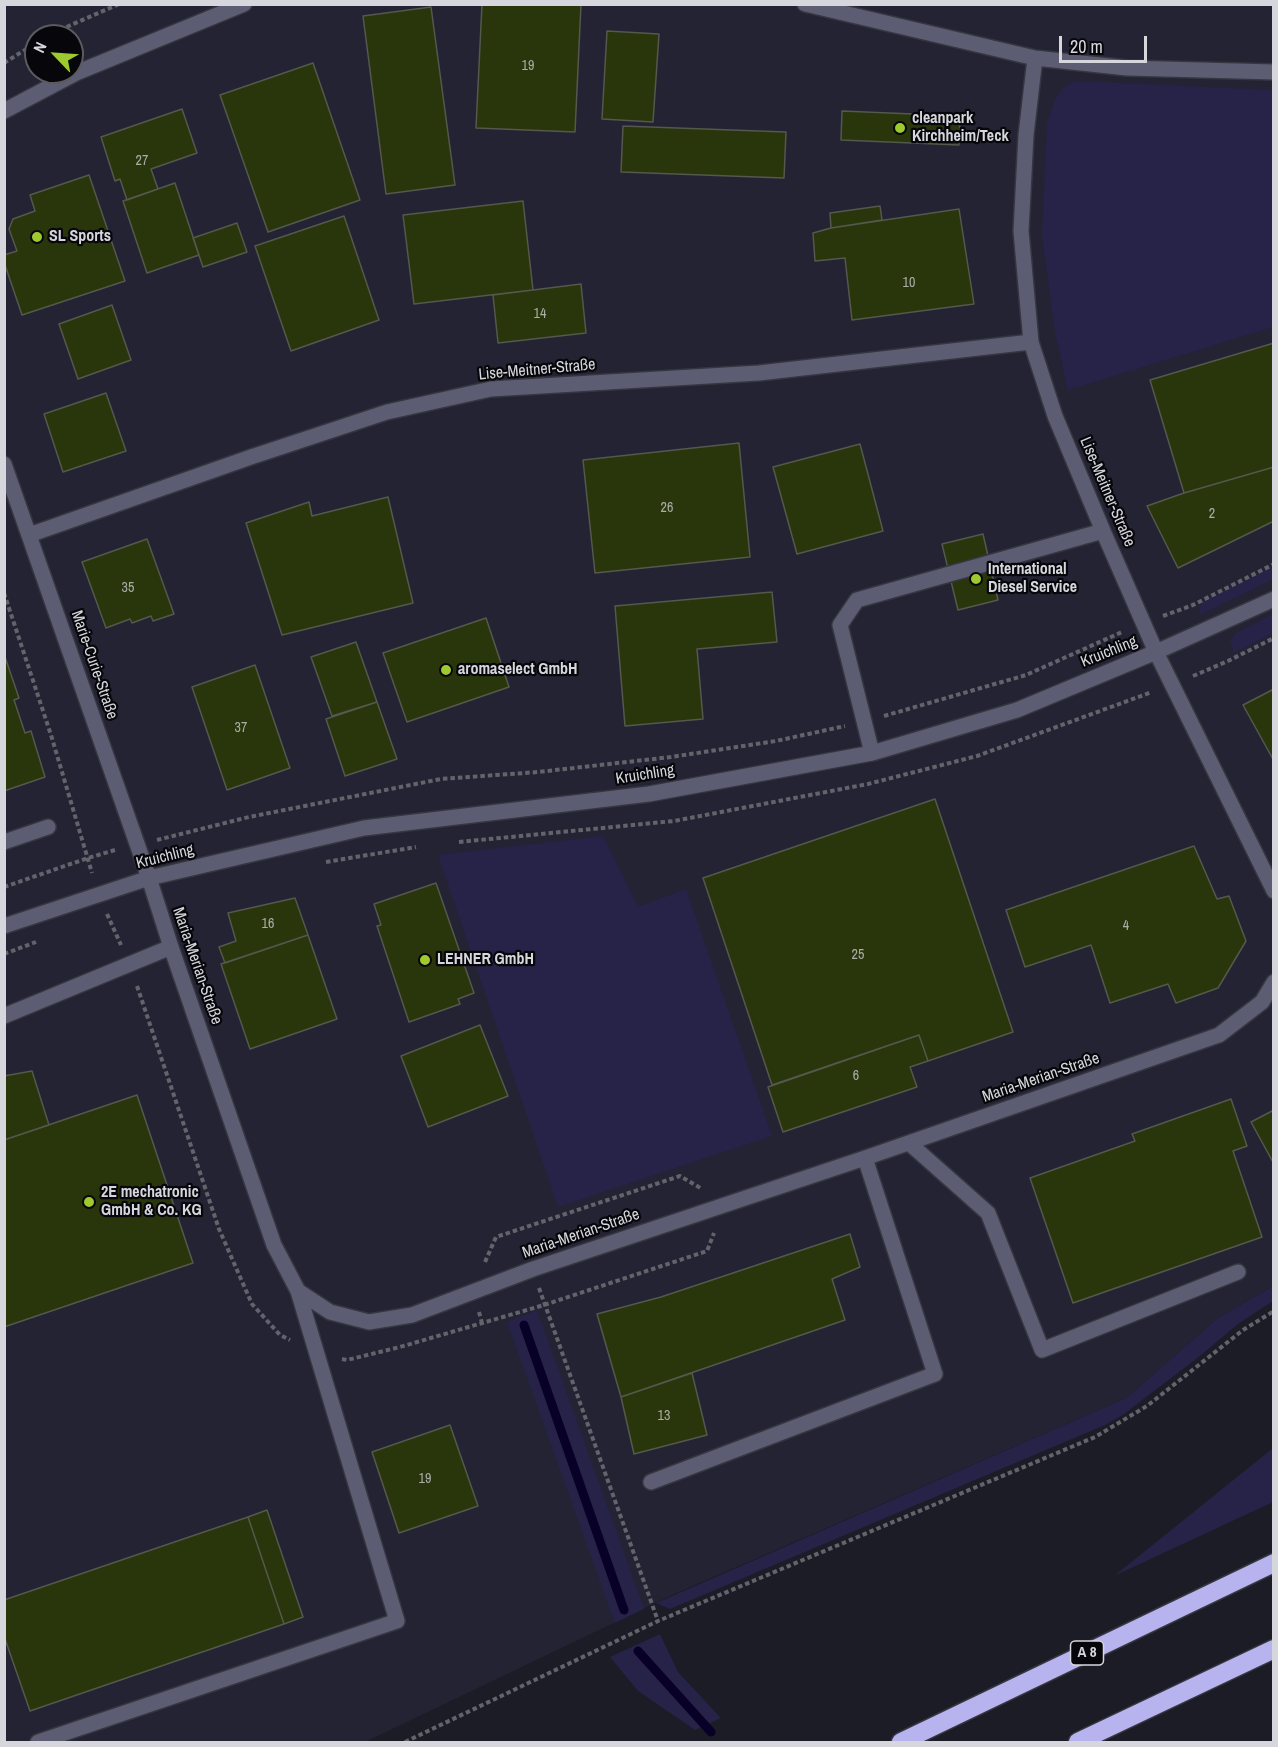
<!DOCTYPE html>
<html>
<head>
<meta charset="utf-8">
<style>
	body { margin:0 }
	#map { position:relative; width:1278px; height:1747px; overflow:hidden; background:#1c1c26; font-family:"Archivo Narrow",sans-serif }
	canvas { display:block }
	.frame { position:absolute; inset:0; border:6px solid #d6d6dd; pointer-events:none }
	.north { position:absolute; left:24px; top:24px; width:60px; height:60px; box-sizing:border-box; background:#07070b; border:2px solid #5a5a5f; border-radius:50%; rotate:295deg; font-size:16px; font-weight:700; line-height:24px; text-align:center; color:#d6d6dd }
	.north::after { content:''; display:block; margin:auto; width:21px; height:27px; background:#9eca2f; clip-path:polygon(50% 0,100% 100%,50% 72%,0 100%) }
	.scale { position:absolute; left:1059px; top:36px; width:88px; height:27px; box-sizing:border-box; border:3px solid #d6d6dd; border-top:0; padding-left:8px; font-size:18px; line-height:21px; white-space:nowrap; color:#d6d6dd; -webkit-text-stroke:4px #07070b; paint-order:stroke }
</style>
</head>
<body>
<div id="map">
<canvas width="1278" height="1747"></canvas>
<div class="frame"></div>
<div class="north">N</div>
<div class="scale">20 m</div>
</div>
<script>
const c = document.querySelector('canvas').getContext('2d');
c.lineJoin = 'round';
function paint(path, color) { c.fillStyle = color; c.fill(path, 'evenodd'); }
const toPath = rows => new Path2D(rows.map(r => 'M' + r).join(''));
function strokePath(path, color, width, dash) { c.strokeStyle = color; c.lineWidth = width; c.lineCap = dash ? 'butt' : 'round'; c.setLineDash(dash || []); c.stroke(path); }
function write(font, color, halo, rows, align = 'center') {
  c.font = font + ' "Archivo Narrow",sans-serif'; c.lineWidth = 4.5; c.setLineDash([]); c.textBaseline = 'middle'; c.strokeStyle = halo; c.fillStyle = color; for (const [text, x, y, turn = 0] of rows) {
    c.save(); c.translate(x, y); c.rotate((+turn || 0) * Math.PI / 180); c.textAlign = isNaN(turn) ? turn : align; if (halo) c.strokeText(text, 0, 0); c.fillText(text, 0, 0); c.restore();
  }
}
paint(toPath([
	[5,5,1273,5,1273,1286,1218,1318,1126,1398,672,1595,365,1742,5,1742],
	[36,36,72,36,72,72,36,72]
]), '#242333');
paint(toPath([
	[1076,81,1273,90,1273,327,1068,390,1055,332,1042,236,1047,124,1055,99,1065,86],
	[1273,567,1273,579,1198,616,1202,602],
	[1273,614,1273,633,1234,653,1230,641,1236,633],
	[603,836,638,907,686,889,772,1136,558,1207,438,855],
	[1273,1286,1273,1301,1238,1324,1200,1356,1124,1414,1105,1425,670,1609,656,1603,1126,1398,1218,1318],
	[537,1310,644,1609,615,1623,507,1322],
	[1273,1448,1273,1502,1114,1576],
	[660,1634,678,1672,721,1718,695,1730,638,1691,610,1657]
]), '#262248');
strokePath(toPath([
	[524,1325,624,1610],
	[638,1651,711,1732]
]), '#090027', 9);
const building = toPath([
	[482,4,581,4,575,132,476,128,482,4],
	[431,7,455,185,386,194,363,16,431,7],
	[607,31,659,34,653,122,602,119,607,31],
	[313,63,360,200,268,232,220,95,313,63],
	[182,109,197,153,151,169,158,189,127,200,120,179,115,181,101,137,182,109],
	[842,111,960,116,959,145,841,140,842,111],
	[623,126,786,132,784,178,621,172,623,126],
	[89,175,125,281,22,315,4,262,4,255,17,251,9,229,13,219,35,211,30,195,89,175],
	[175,183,199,255,147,273,123,201,175,183],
	[523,201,533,290,414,304,403,215,523,201],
	[880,206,882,220,831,228,830,213,880,206],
	[959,209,974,304,852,320,845,258,815,261,813,233,831,228,959,209],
	[344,216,379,320,291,351,255,246,344,216],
	[237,223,247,252,203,267,193,238,237,223],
	[581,284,586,333,498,343,493,295,581,284],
	[112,305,131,360,78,379,59,324,112,305],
	[1274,343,1274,467,1184,493,1150,380,1274,343],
	[106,393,126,451,63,472,44,414,106,393],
	[739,443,750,557,595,573,583,460,739,443],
	[860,444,883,531,797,554,773,467,860,444],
	[1274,467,1274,521,1178,568,1147,506,1184,493,1274,467],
	[388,497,413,603,282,635,246,523,309,502,312,516,388,497],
	[983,534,998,600,958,610,942,544,983,534],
	[147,539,174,614,153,621,151,616,132,623,130,619,106,628,82,562,147,539],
	[772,592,777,642,697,649,703,719,625,726,615,606,772,592],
	[486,618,509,687,407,722,383,653,486,618],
	[356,642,377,702,332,716,311,657,356,642],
	[4,654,19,698,14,700,25,733,31,731,45,777,4,791,4,654],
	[255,665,290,768,227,790,192,687,255,665],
	[1274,689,1274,761,1243,705,1274,689],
	[377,702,397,759,345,776,326,719,377,702],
	[935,799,1013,1032,928,1061,919,1035,772,1085,703,878,935,799],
	[1194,846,1217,899,1229,896,1246,941,1218,988,1176,1003,1168,984,1110,1003,1091,945,1025,967,1006,910,1194,846],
	[436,883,474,993,458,999,460,1004,409,1022,377,926,381,925,374,904,436,883],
	[295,898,308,935,225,963,219,947,236,941,228,913,295,898],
	[308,935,337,1019,250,1049,221,964,308,935],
	[480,1025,508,1096,428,1127,401,1056,480,1025],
	[919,1035,928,1061,910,1067,917,1087,783,1132,768,1087,919,1035],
	[32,1071,49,1125,4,1140,4,1076,32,1071],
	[137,1095,193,1263,4,1327,4,1140,137,1095],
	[1231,1099,1247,1146,1233,1151,1262,1237,1073,1303,1030,1178,1135,1141,1132,1134,1231,1099],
	[1274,1110,1274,1164,1251,1122,1274,1110],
	[850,1234,860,1267,832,1279,845,1320,621,1397,597,1314,661,1297,850,1234],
	[692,1373,707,1435,634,1454,621,1397,692,1373],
	[450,1425,478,1506,399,1533,372,1452,450,1425],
	[267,1510,303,1617,284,1624,248,1517,267,1510],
	[248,1517,284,1624,30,1711,4,1636,4,1600,248,1517]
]);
paint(building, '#29360b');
strokePath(building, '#54584d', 1.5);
const minor = toPath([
	[805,4,1035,58,1127,68,1274,72],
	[1035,58,1026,135,1021,231,1031,342,1055,416,1103,531,1156,652,1274,891],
	[4,111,76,73,244,4],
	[4,464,149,878,171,947,274,1245,298,1291,330,1312,369,1322,412,1315,533,1269,865,1158,1219,1035,1262,1002,1274,982],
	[29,535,251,457,387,412,491,389,759,373,1031,342],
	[872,753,840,625,857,600,1103,531],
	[4,842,48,827],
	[4,926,149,878,364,828,649,794,872,753,1017,710,1156,652,1274,599],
	[4,1016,171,947],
	[909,1143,988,1213,1042,1350,1238,1272],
	[651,1482,935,1374,865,1158],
	[38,1742,397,1621,298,1291]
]);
const highway = toPath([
	[901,1742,1274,1563],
	[1078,1742,1274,1649]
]);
strokePath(minor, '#363640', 18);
strokePath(highway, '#363640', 21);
strokePath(toPath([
	[46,36,119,4],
	[4,63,36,43],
	[4,593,51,735,92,873],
	[1163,616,1193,605,1274,564],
	[1193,676,1228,661,1274,638],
	[884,716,1026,675,1122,632],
	[157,840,249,817,441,779,538,772,671,757,776,741,845,726],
	[459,842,674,821,868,784,977,756,1152,692],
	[326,862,416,847],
	[4,887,88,858,115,850],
	[107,914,121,945],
	[4,954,36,942],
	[137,986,219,1229,237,1270,252,1304,280,1335,290,1340],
	[485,1262,496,1237,680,1176,702,1189],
	[539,1288,658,1621],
	[479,1312,482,1323],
	[342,1359,347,1360,400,1347,544,1305,707,1251,714,1233],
	[405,1742,658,1621,1095,1437,1147,1406,1243,1330,1274,1311]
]), '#63636b', 4, [4.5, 3]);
strokePath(minor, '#5c5c73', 15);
strokePath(highway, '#b6b3ee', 18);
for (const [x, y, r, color] of [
	[900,128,6,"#9eca2f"],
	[37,237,6,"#9eca2f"],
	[976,579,6,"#9eca2f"],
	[446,670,6,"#9eca2f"],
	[425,960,6,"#9eca2f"],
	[89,1202,6,"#9eca2f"]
]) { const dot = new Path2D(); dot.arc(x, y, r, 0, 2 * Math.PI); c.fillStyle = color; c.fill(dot); strokePath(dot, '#07070b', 2); }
write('14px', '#abaea8', null, [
	["19",528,66],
	["27",142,161],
	["10",909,283],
	["14",540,314],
	["26",667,508],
	["2",1212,514],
	["35",128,588],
	["37",241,728],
	["16",268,924],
	["4",1126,926],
	["25",858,955],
	["6",856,1076],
	["13",664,1416],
	["19",425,1479]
]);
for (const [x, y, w] of [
	[1087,1653,33]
]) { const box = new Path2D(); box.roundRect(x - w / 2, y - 12, w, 24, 4.5); c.fillStyle = '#07070b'; c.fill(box); strokePath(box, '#d6d6dd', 1.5); }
write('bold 15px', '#d6d6dd', null, [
	["A 8",1087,1653]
]);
write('bold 16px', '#d6d6dd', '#07070b', [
	["cleanpark",912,119],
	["Kirchheim/Teck",912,137],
	["SL Sports",49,237],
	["International",988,570],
	["Diesel Service",988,588],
	["aromaselect GmbH",458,670],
	["LEHNER GmbH",437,960],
	["2E mechatronic",101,1193],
	["GmbH & Co. KG",101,1211]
], 'left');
write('16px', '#d6d6dd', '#07070b', [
	["Lise-Meitner-Straße",537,370,-5],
	["Lise-Meitner-Straße",1107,492,67],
	["Kruichling",1109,652,-22],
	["Marie-Curie-Straße",94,665,71],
	["Kruichling",645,775,-9],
	["Kruichling",165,857,-14],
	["Maria-Merian-Straße",197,966,71],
	["Maria-Merian-Straße",1041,1078,-19],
	["Maria-Merian-Straße",581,1234,-19]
]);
</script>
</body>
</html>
